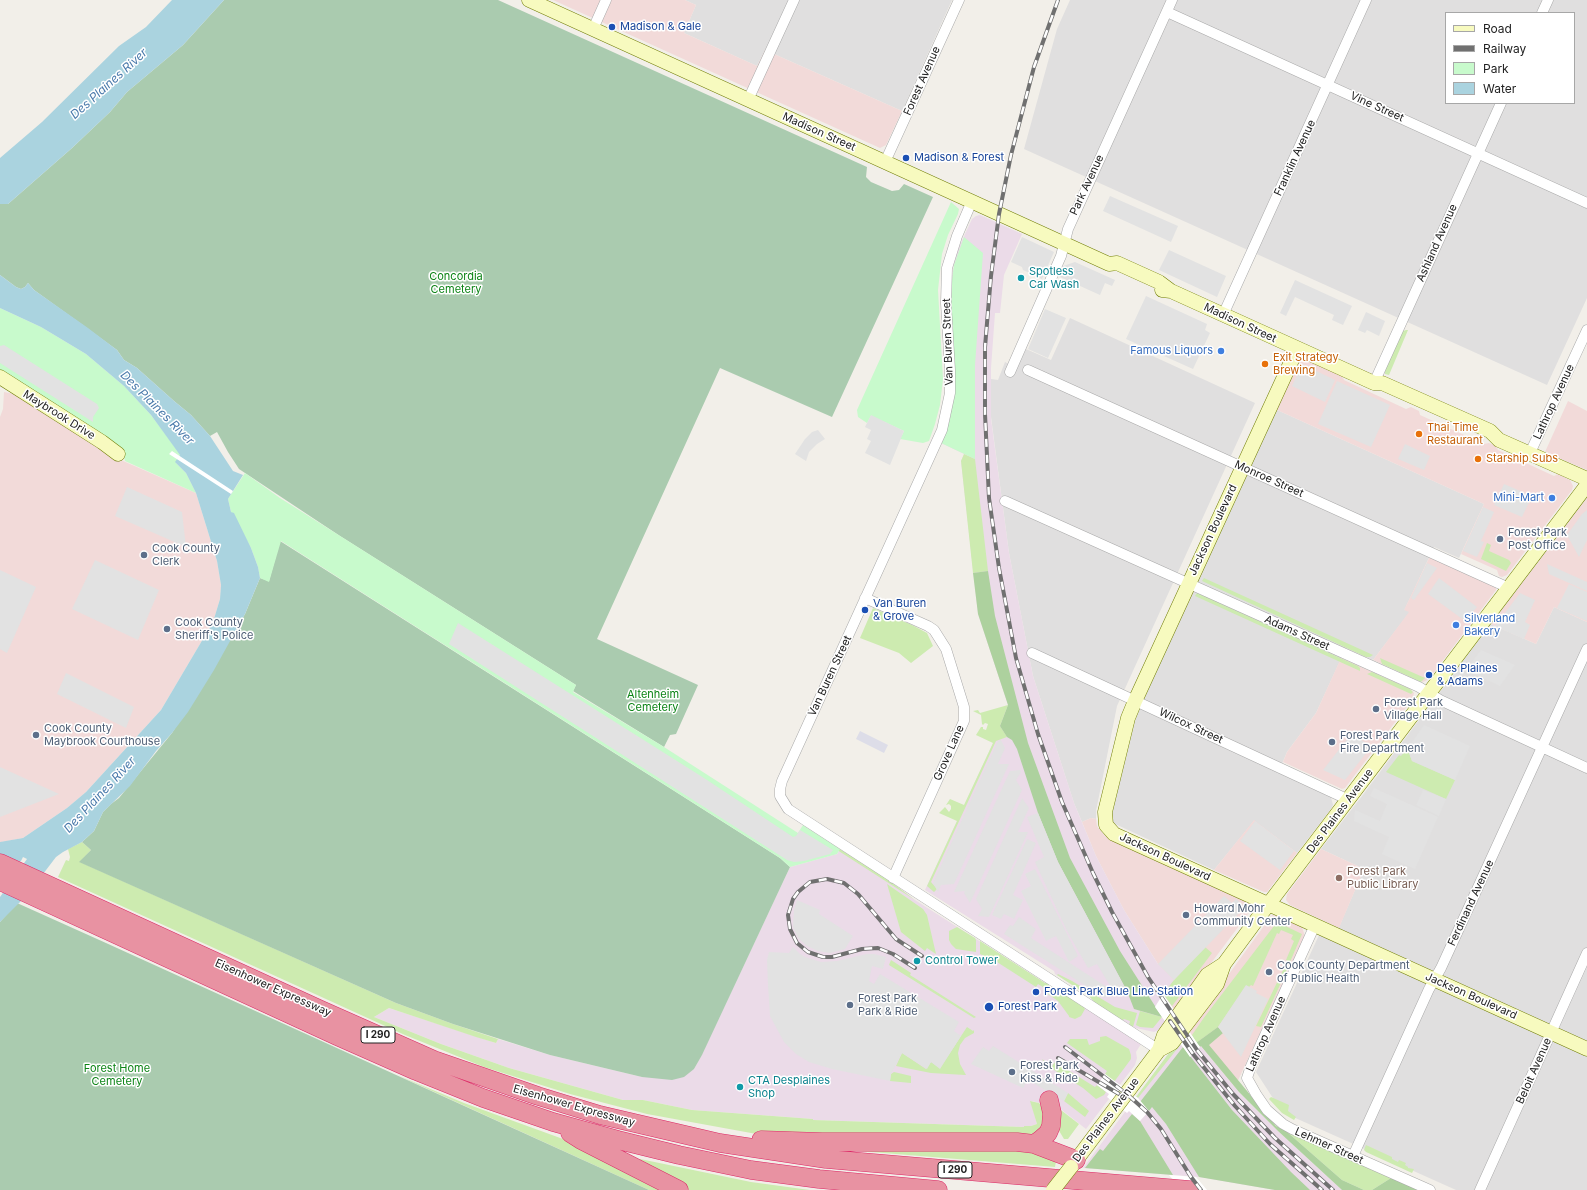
<!DOCTYPE html>
<html>
<head>
<meta charset="utf-8">
<style>
	body { margin:0 }
	#map { position:relative; width:1587px; height:1190px; overflow:hidden; background:#f2efe9; font-family:Inter,sans-serif }
	canvas { display:block }
	.legend { position:absolute; left:1445px; top:12px; width:130px; height:92px; box-sizing:border-box; background:#fff; border:1px solid #a7a7a7; margin:0; padding:5px 7px; list-style:none; font-size:12px; color:#222 }
	.legend li { display:flex; align-items:center; gap:8px; height:20px }
	.legend b { width:20px; border:1px solid #a7a7a7 }
</style>
</head>
<body>
<div id="map">
<canvas width="1587" height="1190"></canvas>
<ul class="legend">
<li><b style="height:5px;background:#f7fabf"></b>Road</li>
<li><b style="height:5px;background:#707070"></b>Railway</li>
<li><b style="height:11px;background:#c8facc"></b>Park</li>
<li><b style="height:11px;background:#aad3df"></b>Water</li>
</ul>
</div>
<script>
const c = document.querySelector('canvas').getContext('2d');
c.lineJoin = 'round';
function paint(path, color) { c.fillStyle = color; c.fill(path, 'evenodd'); }
const toPath = rows => new Path2D(rows.map(r => 'M' + r).join(''));
function strokePath(path, color, width, dash) { c.strokeStyle = color; c.lineWidth = width; c.lineCap = dash ? 'butt' : 'round'; c.setLineDash(dash || []); c.stroke(path); }
function write(font, color, halo, rows, align = 'center') {
  c.font = font + ' Inter,sans-serif'; c.lineWidth = 3; c.setLineDash([]); c.textBaseline = 'middle'; c.strokeStyle = halo; c.fillStyle = color; for (const [text, x, y, turn = 0] of rows) {
    c.save(); c.translate(x, y); c.rotate((+turn || 0) * Math.PI / 180); c.textAlign = isNaN(turn) ? turn : align; if (halo) c.strokeText(text, 0, 0); c.fillText(text, 0, 0); c.restore();
  }
}
paint(toPath([
	[685,0,952,0,902,111,765,50,757,66,684,33,696,5],
	[1070,0,1587,0,1587,298,1547,385,1024,149,1057,29],
	[1446,13,1574,13,1574,103,1446,103],
	[1070,318,1255,403,1117,706,1096,811,1096,819,1091,818,1082,822,1074,803,1033,676,1009,553,991,417,991,379,998,380,1005,362,1017,368,1026,349,1051,360],
	[1275,409,1484,504,1459,558,1434,547,1405,609,1410,612,1373,660,1346,648,1316,713,1287,752,1279,771,1331,797,1333,805,1331,809,1297,853,1254,821,1214,870,1113,823,1111,818,1137,714],
	[1554,607,1587,622,1587,1190,1456,1190,1282,1112,1256,1072,1319,935,1333,941,1364,869,1321,849,1355,805,1359,800,1491,624,1536,644]
]), '#e0dfdf');
paint(toPath([
	[553,0,685,0,696,5,684,33,757,66,765,50,902,111,886,145,880,148],
	[1301,359,1306,359,1342,376,1344,380,1406,409,1411,407,1419,411,1420,415,1484,444,1489,443,1496,446,1498,450,1554,476,1558,474,1570,480,1573,486,1572,490,1507,575,1502,577,1499,576,1497,570,1461,554,1484,504,1275,409,1297,361],
	[4,392,25,396,105,453,196,493,217,561,221,585,220,599,213,622,161,710,86,792,67,808,23,838,2,842,0,842,0,417,3,409],
	[1568,401,1587,411,1587,470,1545,452],
	[1587,498,1587,622,1554,607,1536,644,1491,624],
	[1430,556,1496,587,1496,590,1429,679,1423,682,1373,660,1409,612,1404,610],
	[1341,658,1410,689,1414,693,1412,700,1345,788,1342,789,1283,762,1287,752,1316,713],
	[1091,818,1096,819,1097,826,1105,836,1248,901,1251,904,1251,910,1175,1011,1163,994,1158,964,1124,910,1096,856,1082,822],
	[1254,820,1297,853,1267,892,1264,892,1214,870],
	[1321,849,1364,869,1339,928,1290,905,1286,900,1287,894],
	[1272,915,1278,916,1302,927,1305,936,1235,1087,1201,1046,1200,1047,1188,1030]
]), '#f2dad9');
paint(toPath([
	[980,215,1022,234,1004,275,1000,313,995,313,991,368,991,419,1009,553,1033,676,1074,803,1096,856,1124,910,1158,964,1174,980,1155,1007,1166,1023,1158,1030,1154,1032,1136,1028,1098,1006,1089,996,1055,974,1054,971,925,890,993,743,1008,705,978,614,961,461,964,454,941,443,950,419,953,398,952,280,954,265,959,247,972,219,976,216],
	[840,849,886,878,915,900,1045,983,1048,982,1141,1044,1136,1052,1137,1058,1135,1065,1086,1129,1058,1107,1031,1101,1037,1124,1031,1126,1024,1126,1024,1127,813,1120,813,1119,692,1110,643,1100,623,1100,509,1068,441,1044,374,1017,389,1008,496,1043,498,1039,550,1055,642,1077,694,1069,702,1054,790,867,837,854],
	[1178,1041,1190,1057,1201,1046,1239,1092,1278,1131,1342,1190,1275,1190,1199,1177,1083,1168]
]), '#ebdbe8');
paint(toPath([
	[1406,330,1408,330,1389,375,1385,374,1385,370,1403,331],
	[964,454,975,459,988,571,973,573,961,461],
	[1487,543,1491,545,1489,551,1509,560,1511,563,1506,571,1481,559],
	[1204,578,1373,655,1370,657,1366,657,1202,581],
	[1197,593,1358,666,1360,668,1360,671,1195,596],
	[873,608,912,625,927,633,933,646,911,663,899,653,860,638],
	[1380,658,1425,678,1421,682,1382,664],
	[1372,672,1410,689,1413,692,1411,694,1367,674],
	[1008,705,1000,726,1007,737,996,741,931,882,937,889,934,892,927,886,957,821,939,813,945,807,949,812,951,809,951,806,949,804,946,805,950,799,964,805,993,743,976,735,981,727,983,727,983,729,986,730,988,724,985,723,983,725,982,724,981,715,973,711,978,710,980,713],
	[1410,745,1409,753,1412,761,1455,780,1446,799,1386,772,1399,755,1401,756],
	[82,842,91,850,80,862,396,1003,453,1024,498,1039,496,1043,476,1037,389,1008,374,1017,441,1044,509,1068,623,1100,643,1100,692,1110,813,1119,813,1120,1024,1127,1024,1126,1031,1126,1037,1124,1030,1101,1039,1103,1046,1112,1039,1136,762,1135,647,1114,570,1094,484,1067,405,1035,58,877,66,860,69,861,70,857,68,849],
	[835,846,886,878,915,900,834,848],
	[887,884,923,909,927,915,936,954,927,948,925,951,901,932],
	[1277,922,1302,934,1290,962,1286,960,1294,941,1291,939,1293,935,1281,930,1279,934,1277,933,1253,986,1251,985,1249,987,1246,986,1218,1027,1196,1043,1192,1035,1203,1019],
	[957,927,975,938,976,940,976,952,956,949,951,944,949,940,949,931],
	[980,941,1045,983,1048,982,1083,1006,1085,1009,1081,1016,1075,1019,1069,1017,1069,1016,1058,1001,1045,992,1046,989,1038,984,1036,987,997,962,980,954],
	[1205,947,1212,953,1172,1006,1163,994,1174,980],
	[891,960,911,973,910,975,976,1017,974,1018,889,965],
	[1285,966,1288,967,1261,1027,1256,1026],
	[1058,974,1072,981,1115,1007,1137,1013,1133,1027,1129,1025,1130,1021,1124,1019,1122,1021,1098,1006,1089,996,1057,975],
	[1140,1011,1162,1017,1153,1028,1140,1027,1136,1025],
	[967,1027,973,1031,974,1030,974,1033,965,1038,960,1045,958,1053,960,1064,966,1075,965,1075,931,1073,896,1066,902,1053,926,1069,931,1062,940,1068],
	[1106,1036,1129,1049,1131,1055,1131,1059,1114,1082,1105,1074,1107,1071,1067,1043,1070,1039,1087,1039,1089,1045,1100,1041,1100,1037],
	[1178,1041,1181,1044,1138,1098,1136,1097],
	[1042,1059,1052,1066,1055,1062,1095,1087,1097,1085,1106,1092,1104,1095,1096,1099,1083,1088,1046,1065],
	[894,1072,911,1076,911,1083,890,1081,891,1074],
	[397,1075,464,1103,574,1143,671,1190,649,1190],
	[1068,1093,1089,1111,1085,1117,1064,1101],
	[1271,1097,1289,1105,1288,1111,1296,1117,1294,1120,1282,1113,1269,1099],
	[1057,1107,1079,1124,1068,1139,1064,1139,1058,1129],
	[1286,1131,1391,1178,1372,1190,1364,1190,1342,1180],
	[1366,1145,1392,1157,1392,1159,1398,1162,1399,1160,1406,1163,1405,1165,1408,1167,1408,1168,1414,1169,1412,1173,1366,1152,1364,1150],
	[1032,1150,1056,1161,1055,1167,859,1151],
	[640,1159,751,1182,810,1190,689,1190,637,1164]
]), '#cdebb0');
paint(toPath([
	[988,571,995,616,1028,743,1070,858,1120,951,1162,1017,1134,1009,1127,991,1058,862,1038,813,1017,749,1012,740,1007,737,1000,726,1008,705,978,614,973,573],
	[1218,1027,1223,1033,1209,1045,1276,1126,1286,1131,1342,1180,1364,1190,1342,1190,1278,1131,1239,1092,1201,1046,1200,1047,1196,1043],
	[1183,1047,1232,1110,1291,1172,1310,1190,1275,1190,1199,1177,1166,1124,1152,1107,1149,1111,1140,1102],
	[1132,1114,1140,1121,1173,1175,1085,1168,1100,1149,1103,1151],
	[1391,1178,1419,1190,1372,1190]
]), '#add19e');
paint(toPath([
	[224,0,498,0,867,167,866,177,871,182,892,191,899,190,904,184,933,197,832,417,720,368,597,639,698,685,676,734,670,735,664,747,573,691,576,685,340,536,239,469,228,452,217,432,210,436,191,415,174,401,137,368,124,360,117,350,34,290,28,283,25,287,21,289,16,287,0,275,0,204,8,204,72,148,110,112,127,92,183,45],
	[280,541,780,858,790,867,702,1055,694,1069,684,1077,672,1080,642,1077,550,1055,453,1024,396,1003,79,862,91,850,82,842,94,831,103,812,111,804,119,798,172,733,245,614,260,578,269,581],
	[17,903,106,943,649,1190,0,1190,0,922]
]), '#aacbaf');
paint(toPath([
	[951,202,959,209,958,214,948,235,942,254,938,290,943,379,940,405,935,424,929,441,923,443,900,439,904,431,871,416,867,423,858,417,857,410],
	[964,237,983,253,975,365,975,459,941,443,950,419,953,398,950,310,952,280,954,265],
	[0,308,41,327,86,354,124,386,151,415,181,455,176,463,186,473,196,493,125,461,124,456,0,371],
	[245,473,280,498,576,685,573,692,664,747,798,833,803,825,840,849,837,854,790,867,780,858,281,541,269,582,260,578,258,567,251,548,231,512,228,499]
]), '#c8facc');
paint(toPath([
	[1110,196,1178,226,1171,242,1103,211],
	[1022,237,1054,252,1042,279,1023,270,1022,267,1011,262],
	[1169,250,1226,276,1217,297,1159,270],
	[1075,262,1115,280,1112,286,1105,283,1100,295,1058,276,1063,266],
	[1295,280,1352,306,1343,325,1332,320,1334,315,1295,297,1286,316,1280,313],
	[1146,296,1207,324,1205,330,1210,333,1193,369,1126,339],
	[1045,309,1066,318,1048,358,1028,349],
	[1366,312,1385,321,1379,336,1367,330,1365,333,1358,330],
	[4,345,97,404,99,408,93,417,93,422,0,363,0,346],
	[1302,364,1335,380,1325,402,1292,386],
	[1337,381,1390,405,1371,447,1318,424],
	[871,415,904,431,890,465,865,453,871,441,867,439,871,430,865,427],
	[818,430,825,439,817,444,809,452,806,461,795,454,805,439,812,432],
	[1405,444,1430,456,1424,470,1398,459],
	[1504,484,1532,496,1522,517,1494,505],
	[127,487,182,512,186,547,115,516],
	[1483,507,1494,512,1481,541,1484,542,1477,557,1463,551],
	[1587,510,1587,540,1579,557,1567,535,1582,514],
	[95,560,159,590,138,640,72,609],
	[1427,563,1437,568,1414,600,1411,598],
	[1547,564,1587,582,1587,591,1549,574],
	[0,570,36,587,7,653,0,649],
	[1439,578,1477,607,1465,621,1428,594],
	[1569,584,1587,592,1587,621,1557,608],
	[1520,593,1535,600,1525,622,1530,625,1524,639,1495,626],
	[458,623,704,778,793,837,796,836,800,830,833,850,830,854,804,861,794,862,787,860,449,644],
	[1481,650,1515,665,1500,686,1466,670],
	[66,673,134,707,126,728,57,694],
	[1424,725,1470,746,1455,780,1412,761,1409,753,1410,745],
	[1352,733,1371,747,1345,780,1323,770],
	[1001,740,1005,748,998,764,1009,764,954,884,941,885,938,892,933,883,998,741],
	[0,767,59,794,0,817],
	[1020,770,1021,772,1016,780,1022,790,970,903,964,893,965,891,954,892,1010,771],
	[1374,788,1438,817,1415,869,1382,854,1389,837,1354,821,1355,810,1380,821,1387,804,1370,796],
	[1423,790,1446,799,1439,816,1416,805],
	[1022,798,1029,808,1018,832,1028,832,989,917,978,916,982,909,976,899],
	[1038,813,1058,862,1125,988,1115,994,1097,964,1088,968,1067,931,1035,862,1044,857,1027,817],
	[1255,821,1294,851,1280,870,1240,841],
	[1027,839,1036,843,1013,895,1023,900,1014,919,1004,914,1001,919,992,915],
	[1035,869,1078,956,1069,962,1056,936,1046,941,1021,891,1031,886,1025,874],
	[1224,896,1232,903,1236,899,1245,907,1174,980,1158,964],
	[797,900,820,910,819,914,853,936,845,949,830,953,818,951,807,946,798,938,793,927,794,910],
	[1019,917,1036,929,1031,938,1110,989,1105,998,1004,934,1010,925,1013,926],
	[793,947,800,954,805,957,821,962,837,961,867,954,874,954,886,957,883,969,872,966,869,981,874,984,880,974,959,1022,954,1031,961,1036,940,1069,931,1062,927,1069,902,1053,891,1074,890,1081,832,1069,809,1062,796,1054,784,1042,770,1016,768,985,767,960,769,952,789,953],
	[1246,985,1257,991,1256,993,1268,999,1241,1057,1218,1027],
	[993,1046,1068,1093,1064,1101,1028,1080,1023,1088,971,1064,983,1047,989,1051]
]), '#e2e2e2');
paint(toPath([
	[860,731,888,745,884,753,856,739]
]), '#dddde8');
paint(toPath([
	[172,0,224,0,183,45,127,92,110,112,72,148,8,204,0,204,0,158,42,122,119,46,146,27],
	[0,275,16,287,21,289,25,287,28,283,34,290,88,328,117,350,124,360,137,368,174,401,191,415,210,436,233,471,243,475,228,499,231,512,234,513,251,548,258,567,260,578,245,614,214,670,188,712,172,733,156,751,130,786,103,812,94,831,82,842,63,852,56,857,27,895,0,922,0,897,27,859,23,857,21,861,0,875,0,842,23,838,67,808,86,792,161,710,213,622,220,599,221,585,217,561,196,493,186,473,175,462,180,455,151,415,124,386,86,354,41,327,0,308]
]), '#aad3df');
paint(toPath([
	[172,451,233,491,231,494,169,454],
	[1163,994,1200,1047,1190,1057,1155,1007],
	[1105,1074,1138,1098,1149,1111,1140,1121,1129,1111,1127,1113,1107,1097,1109,1094,1097,1085],
	[1169,1175,1196,1177,1207,1190,1182,1190]
]), '#fff');
const street = toPath([
	[1167,12,1587,203],
	[1542,13,1548,0],
	[593,29,606,0],
	[748,100,794,0],
	[885,162,959,0],
	[972,201,957,236,947,268,946,303,950,370,950,393,942,430,782,781,780,789,780,796,788,809,1159,1050],
	[1223,315,1366,0],
	[1028,370,1509,588],
	[1010,372,1061,256,1068,229,1172,0],
	[1374,383,1501,103],
	[1530,453,1587,330],
	[1005,501,1419,687,1440,700,1587,768],
	[865,598,928,626,934,630,946,649,964,707,964,721,893,878],
	[1032,653,1349,800],
	[1315,925,1251,1066,1247,1078,1256,1094,1267,1110,1283,1124,1292,1129,1430,1190],
	[1353,1156,1429,989,1441,968,1587,649],
	[1480,1190,1587,953]
]);
const secondary = toPath([
	[529,0,1109,264,1117,263,1159,282,1171,291],
	[1162,290,1171,291,1374,383,1382,383,1490,431,1499,440,1587,479],
	[1297,349,1135,701,1128,718,1105,812,1106,825,1114,834,1587,1049],
	[0,377,102,442,118,454],
	[1159,1050,1172,1043,1217,984,1224,964,1258,918,1587,485],
	[1071,1167,1159,1050,1164,1035,1207,975,1224,964]
]);
const highway = toPath([
	[0,863,321,1010,434,1060,538,1096,600,1115,720,1143,826,1159,1190,1190],
	[0,881,337,1036,416,1071,483,1098,553,1122,618,1140,679,1155,751,1170,819,1179,938,1190],
	[570,1133,581,1140,679,1190],
	[761,1140,822,1142,1017,1142,1034,1144,1076,1160],
	[1034,1144,1040,1140,1048,1133,1051,1126,1052,1113,1049,1100]
]);
strokePath(street, '#a9a9a9', 11);
strokePath(secondary, '#707d05', 15);
strokePath(highway, '#dc2a67', 19);
strokePath(street, '#fff', 10);
strokePath(secondary, '#f7fabf', 14);
strokePath(highway, '#e892a2', 18);
const rail = toPath([
	[1058,0,1034,67,1011,155,999,214,991,276,988,311,985,347,985,414,989,498,999,568,1016,658,1038,734,1062,802,1093,873,1112,912,1148,977,1197,1050,1233,1094,1275,1138,1333,1190],
	[915,968,893,954,878,948,862,949,832,957,823,957,808,952,797,943,790,929,788,915,793,899,798,892,810,882,827,879,844,883,858,894,896,939,922,956],
	[1170,1021,1193,1054,1235,1106,1270,1144,1322,1190],
	[1065,1047,1128,1095,1147,1112,1161,1129,1191,1177,1201,1190],
	[1058,1058,1119,1094]
]);
strokePath(rail, '#707070', 4);
strokePath(rail, '#fff', 2.5, [8]);
const secondaryBridge = toPath([
	[1053,1190,1071,1167]
]);
strokePath(secondaryBridge, '#707d05', 15, []);
strokePath(secondaryBridge, '#f7fabf', 14);
for (const [x, y, r, color] of [
	[612,27,4,"#1a4fb4"],
	[906,158,4,"#1a4fb4"],
	[1021,278,4,"#0f9aa8"],
	[1221,351,4,"#3f7fe0"],
	[1265,364,4,"#e8710a"],
	[1419,434,4,"#e8710a"],
	[1478,459,4,"#e8710a"],
	[1552,498,4,"#3f7fe0"],
	[1500,539,4,"#5c6f8a"],
	[144,555,4,"#5c6f8a"],
	[865,610,4,"#1a4fb4"],
	[1456,625,4,"#3f7fe0"],
	[167,629,4,"#5c6f8a"],
	[1429,675,4,"#1a4fb4"],
	[1376,709,4,"#5c6f8a"],
	[36,735,4,"#5c6f8a"],
	[1332,742,4,"#5c6f8a"],
	[1339,878,4,"#8d6e63"],
	[1186,915,4,"#5c6f8a"],
	[917,961,4,"#0f9aa8"],
	[1269,972,4,"#5c6f8a"],
	[1036,992,4,"#1a4fb4"],
	[850,1005,4,"#5c6f8a"],
	[989,1007,5,"#1a4fb4"],
	[1012,1072,4,"#5c6f8a"],
	[740,1087,4,"#0f9aa8"]
]) { const dot = new Path2D(); dot.arc(x, y, r, 0, 2 * Math.PI); c.fillStyle = color; c.fill(dot); strokePath(dot, '#fff', 1.5); }
for (const [x, y, w] of [
	[378,1035,34],
	[955,1170,34]
]) { const box = new Path2D(); box.roundRect(x - w / 2, y - 8, w, 16, 3); c.fillStyle = '#fff'; c.fill(box); strokePath(box, '#222', 1); }
write('bold 10px', '#222', null, [
	["I 290",378,1035],
	["I 290",955,1170]
]);
write('11px', '#164399', '#fff', [
	["Madison & Gale",620,27],
	["Madison & Forest",914,158],
	["Van Buren",873,604],
	["& Grove",873,617],
	["Des Plaines",1437,669],
	["& Adams",1437,682],
	["Forest Park Blue Line Station",1044,992],
	["Forest Park",998,1007]
], 'left');
write('11px', '#222', '#fff', [
	["Forest Avenue",922,81,-66],
	["Vine Street",1377,107,24],
	["Madison Street",819,132,24],
	["Franklin Avenue",1295,158,-65],
	["Park Avenue",1087,185,-65],
	["Ashland Avenue",1437,243,-66],
	["Madison Street",1240,323,25],
	["Van Buren Street",948,342,-92],
	["Lathrop Avenue",1554,402,-65],
	["Maybrook Drive",59,415,32],
	["Monroe Street",1269,479,24],
	["Jackson Boulevard",1213,530,-65],
	["Adams Street",1297,633,24],
	["Van Buren Street",830,676,-65],
	["Wilcox Street",1191,726,25],
	["Grove Lane",949,753,-66],
	["Des Plaines Avenue",1340,811,-53],
	["Jackson Boulevard",1165,857,25],
	["Ferdinand Avenue",1471,903,-65],
	["Eisenhower Expressway",273,988,24],
	["Jackson Boulevard",1471,996,24],
	["Lathrop Avenue",1266,1034,-66],
	["Beloit Avenue",1534,1071,-66],
	["Eisenhower Expressway",574,1106,16],
	["Des Plaines Avenue",1106,1120,-53],
	["Lehmer Street",1329,1146,24]
]);
write('11px', '#0d838f', '#fff', [
	["Spotless",1029,272],
	["Car Wash",1029,285],
	["Control Tower",925,961],
	["CTA Desplaines",748,1081],
	["Shop",748,1094]
], 'left');
write('11px', '#0c8416', '#fff', [
	["Concordia",456,277],
	["Cemetery",456,290],
	["Altenheim",653,695],
	["Cemetery",653,708],
	["Forest Home",117,1069],
	["Cemetery",117,1082]
]);
write('11px', '#366cbe', '#fff', [
	["Famous Liquors",1213,351],
	["Mini-Mart",1544,498],
	["Silverland",1464,619,"left"],
	["Bakery",1464,632,"left"]
], 'right');
write('11px', '#c56008', '#fff', [
	["Exit Strategy",1273,358],
	["Brewing",1273,371],
	["Thai Time",1427,428],
	["Restaurant",1427,441],
	["Starship Subs",1486,459]
], 'left');
write('11px', '#4e5e75', '#fff', [
	["Forest Park",1508,533],
	["Post Office",1508,546],
	["Cook County",152,549],
	["Clerk",152,562],
	["Cook County",175,623],
	["Sheriff's Police",175,636],
	["Forest Park",1384,703],
	["Village Hall",1384,716],
	["Cook County",44,729],
	["Maybrook Courthouse",44,742],
	["Forest Park",1340,736],
	["Fire Department",1340,749],
	["Howard Mohr",1194,909],
	["Community Center",1194,922],
	["Cook County Department",1277,966],
	["of Public Health",1277,979],
	["Forest Park",858,999],
	["Park & Ride",858,1012],
	["Forest Park",1020,1066],
	["Kiss & Ride",1020,1079]
], 'left');
write('11px', '#785e54', '#fff', [
	["Forest Park",1347,872],
	["Public Library",1347,885]
], 'left');
write('italic 12px', '#4a7aab', '#fff', [
	["Des Plaines River",109,84,-42],
	["Des Plaines River",157,408,45],
	["Des Plaines River",100,795,-47]
]);
</script>
</body>
</html>
